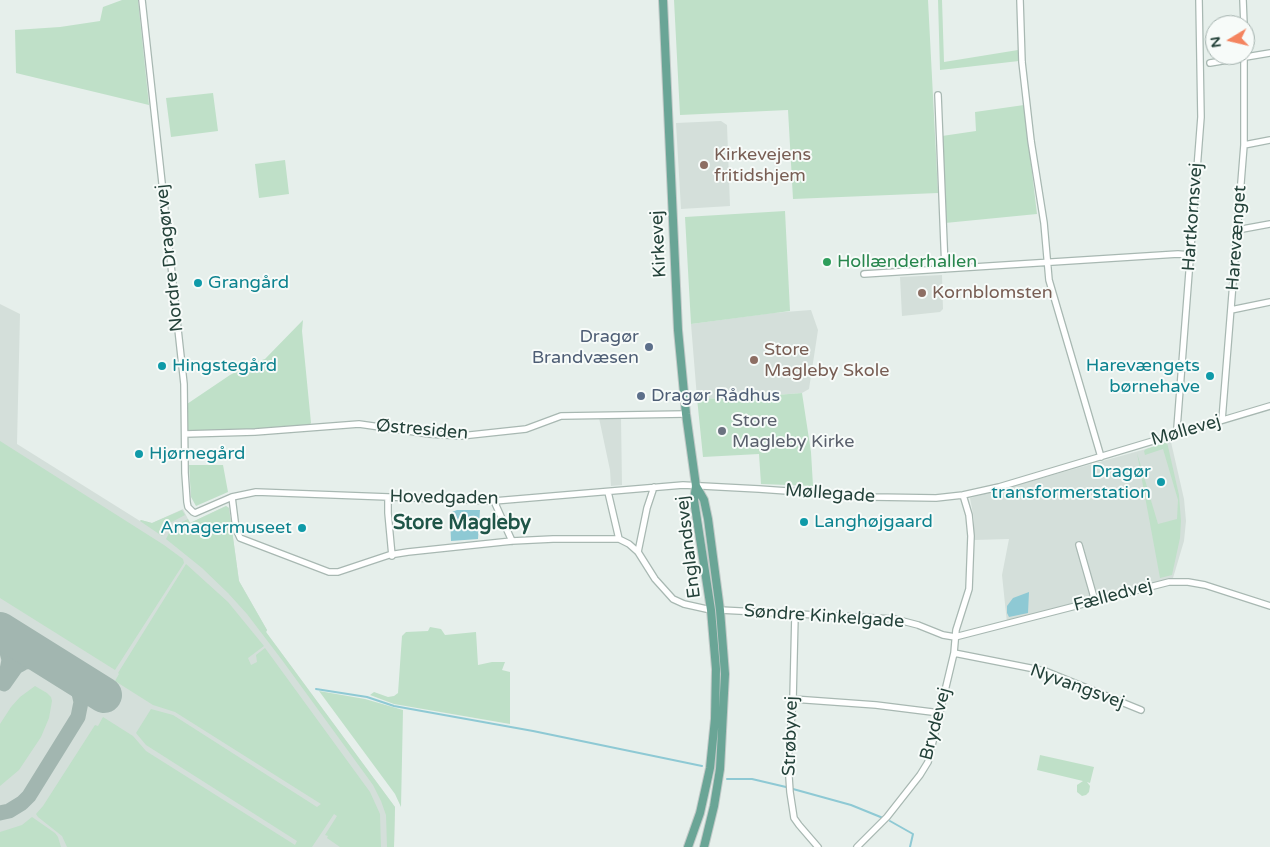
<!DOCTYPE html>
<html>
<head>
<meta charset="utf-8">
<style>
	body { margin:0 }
	#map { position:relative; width:1270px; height:847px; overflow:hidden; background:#e6efeb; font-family:"Varela Round",sans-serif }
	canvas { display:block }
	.north { position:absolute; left:1205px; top:15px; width:50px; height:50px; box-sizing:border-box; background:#f7fbf9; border:1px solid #a3b1ad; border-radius:50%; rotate:261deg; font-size:14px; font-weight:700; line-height:20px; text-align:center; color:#24423a }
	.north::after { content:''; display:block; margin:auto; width:18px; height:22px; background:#f4845f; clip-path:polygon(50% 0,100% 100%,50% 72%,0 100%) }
</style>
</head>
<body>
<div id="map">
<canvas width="1270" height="847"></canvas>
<div class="north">N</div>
</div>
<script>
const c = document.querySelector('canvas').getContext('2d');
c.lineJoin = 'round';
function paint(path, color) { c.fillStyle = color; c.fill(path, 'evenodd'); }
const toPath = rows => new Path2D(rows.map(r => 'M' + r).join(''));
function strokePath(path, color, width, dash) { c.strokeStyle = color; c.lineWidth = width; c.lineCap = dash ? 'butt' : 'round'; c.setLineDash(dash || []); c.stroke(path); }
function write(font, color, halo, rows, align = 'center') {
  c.font = font + ' "Varela Round",sans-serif'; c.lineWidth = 4; c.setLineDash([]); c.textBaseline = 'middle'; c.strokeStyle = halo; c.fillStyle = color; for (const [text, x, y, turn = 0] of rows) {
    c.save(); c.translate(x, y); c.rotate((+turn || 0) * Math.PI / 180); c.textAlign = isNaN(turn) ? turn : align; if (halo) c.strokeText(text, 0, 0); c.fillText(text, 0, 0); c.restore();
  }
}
paint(toPath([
	[721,121,727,125,730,206,681,209,676,123],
	[942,275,943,309,940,312,902,316,900,277],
	[0,304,20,314,17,444,140,521,141,520,152,523,183,509,190,523,226,506,229,508,239,581,267,630,266,632,395,807,394,847,0,847],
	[811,310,818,330,809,389,802,393,724,399,697,398,691,324,772,313],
	[599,418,621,418,622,485,611,486,610,470],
	[1171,442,1184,499,1186,521,1184,541,1173,578,1007,623,1002,575,1009,539,974,540,974,519,970,498]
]), '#d4dfda');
paint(toPath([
	[122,0,138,0,149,105,16,73,15,30,60,27,100,21,103,7],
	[674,0,928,0,938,193,793,199,788,110,680,115],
	[938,0,942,0,944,62,1018,50,1019,61,940,70],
	[213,93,218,131,171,137,166,98],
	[1024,105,1037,214,945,223,942,136,976,131,975,112],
	[285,160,289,194,259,198,255,164],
	[785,211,790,311,691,324,685,217],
	[303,320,302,331,311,423,309,425,279,428,188,433,187,404,230,375,253,363,265,359],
	[802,393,811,452,813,486,761,484,759,454,703,457,697,398,724,399],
	[0,441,164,545,183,559,184,563,115,670,0,598],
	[1167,442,1179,495,1181,521,1180,538,1172,575,1160,578,1137,453,1158,524,1177,519,1178,500,1163,449,1145,455,1144,451,1146,449],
	[189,465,223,465,228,492,196,506,191,497],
	[226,506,229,508,239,581,267,630,266,632,395,807,394,847,387,847,386,815,381,801,373,785,282,660,247,614,228,593,202,568,166,539,171,529,178,524,188,519,190,523],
	[182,510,185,515,170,523,162,536,140,521,141,520,152,523],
	[186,564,228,602,264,646,248,658,251,665,257,662,256,655,265,648,370,792,380,814,381,847,340,847,327,838,328,836,325,835,337,816,334,814,312,847,67,847,62,836,38,817,36,814,43,806,95,725,98,726,103,717,133,736,146,751,295,845,297,841,146,745,136,733,151,709,173,715,317,807,321,804,175,712,153,705,115,681,119,674,118,673],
	[430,627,441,629,445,635,476,632,478,665,492,662,505,662,502,670,510,672,510,724,394,704,370,695,374,692,388,697,394,696,398,693,402,636,406,632,428,631],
	[35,686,47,693,51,697,52,701,49,718,41,737,19,770,0,786,0,724,11,707,20,697],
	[319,691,365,699,403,710,401,807,395,794],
	[1040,755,1094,767,1090,783,1087,782,1090,786,1089,792,1086,795,1082,796,1077,792,1077,785,1083,781,1037,770],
	[32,817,55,833,58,837,61,847,0,847,0,832,22,825]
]), '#bfe0c8');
paint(toPath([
	[457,510,480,510,478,539,451,541,450,517,452,512],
	[1029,592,1028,613,1009,617,1007,613,1007,606,1013,598]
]), '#8ec9d4');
strokePath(toPath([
	[316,689,367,697,394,706,533,731,702,766],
	[727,779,752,779,786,787],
	[793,789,851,805,883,818],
	[890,821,913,834,910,847]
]), '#8ec9d4', 2);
strokePath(toPath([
	[0,635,5,644,9,660,5,680],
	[4,684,16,667,25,662,41,660,54,664],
	[0,813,9,811,22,803,29,796,78,717,81,702,79,693,71,677,64,670]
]), '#a2b6b0', 15);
strokePath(toPath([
	[0,630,104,695]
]), '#a2b6b0', 36);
const minor = toPath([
	[142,0,184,384,185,473,187,502,188,507,193,512,195,513,232,497,256,492,494,501,683,485,759,489,872,497,936,498,963,495,999,487,1270,406],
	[1020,0,1022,62,1031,141,1044,223,1049,280,1101,457],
	[1243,0,1244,25],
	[1210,63,1270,53],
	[938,95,945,269],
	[1244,145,1270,140],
	[1237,230,1270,224],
	[864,274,1178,254,1191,255],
	[1231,310,1270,302],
	[1222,420,1244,145,1244,55],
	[1178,433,1177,428,1201,117,1199,0],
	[185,434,255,432,359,424,429,434,461,436,526,429,561,416,686,414],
	[608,492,619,539],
	[232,497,236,529,240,538,329,572,338,572,389,555,408,552,512,541,553,539,619,539,629,544,638,552,655,579,673,599,684,604,711,610],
	[388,497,388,513,392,556],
	[494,501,512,541],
	[1079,545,1095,601],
	[638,552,647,508,654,487],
	[720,610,895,619,918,625,943,635,955,637,1169,582,1188,582,1205,585,1270,606],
	[795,615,793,699,788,762,790,792,794,818,799,825,818,847],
	[954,653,1045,671,1141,710],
	[793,699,876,705,940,713],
	[857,847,887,817,920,775,928,762,954,653,956,630,969,589,971,536,969,515,963,495]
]);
const major = toPath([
	[663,0,678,330,686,414,696,486,694,500,711,610,716,669,715,719,710,768,700,813,688,847],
	[696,486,704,500,708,519,720,610,725,674,720,769,714,806,704,847]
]);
strokePath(minor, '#a8b8b2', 8);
strokePath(major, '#c2cac8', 10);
strokePath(minor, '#fff', 5.5);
strokePath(major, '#6aa596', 8);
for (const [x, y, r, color] of [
	[704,165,5,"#8d6e63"],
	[827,262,5,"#2e9e5b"],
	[198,283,5,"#0f9aa8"],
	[922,293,5,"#8d6e63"],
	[649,347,5,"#5c6f8a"],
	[754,360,5,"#8d6e63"],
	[162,366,5,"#0f9aa8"],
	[1210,376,5,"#0f9aa8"],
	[641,396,5,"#5c6f8a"],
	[722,431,5,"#6b7280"],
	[139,454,5,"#0f9aa8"],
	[1161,482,5,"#0f9aa8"],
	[804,522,5,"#0f9aa8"],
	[302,528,5,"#0f9aa8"]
]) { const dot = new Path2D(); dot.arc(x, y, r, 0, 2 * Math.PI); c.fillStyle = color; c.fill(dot); strokePath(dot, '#f7fbf9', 2); }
write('18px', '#785e54', '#f7fbf9', [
	["Kirkevejens",714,155],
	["fritidshjem",714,176],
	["Kornblomsten",932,293],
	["Store",764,350],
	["Magleby Skole",764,371]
], 'left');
write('18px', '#24423a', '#f7fbf9', [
	["Hartkornsvej",1193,217,-86],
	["Harevænget",1237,238,-86],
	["Kirkevej",659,244,-93],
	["Nordre Dragørvej",170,258,-96],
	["Østresiden",422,430,5],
	["Møllevej",1186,431,-16],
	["Møllegade",830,494,4],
	["Hovedgaden",444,498,1],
	["Englandsvej",689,547,-97],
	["Fælledvej",1113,596,-15],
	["Søndre Kinkelgade",824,617,4],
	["Nyvangsvej",1077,687,20],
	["Brydevej",936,724,-75],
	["Strøbyvej",791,736,-88]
]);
write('18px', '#27864d', '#f7fbf9', [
	["Hollænderhallen",837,262]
], 'left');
write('18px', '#0d838f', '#f7fbf9', [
	["Grangård",208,283],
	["Hingstegård",172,366],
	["Harevængets",1200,366,"right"],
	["børnehave",1200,387,"right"],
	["Hjørnegård",149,454],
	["Dragør",1151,472,"right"],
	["transformerstation",1151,493,"right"],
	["Langhøjgaard",814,522],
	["Amagermuseet",292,528,"right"]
], 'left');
write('18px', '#4e5e75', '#f7fbf9', [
	["Dragør",639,337],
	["Brandvæsen",639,358],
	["Dragør Rådhus",651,396,"left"]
], 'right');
write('18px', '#5b616d', '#f7fbf9', [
	["Store",732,421],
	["Magleby Kirke",732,442]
], 'left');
write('bold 20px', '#1f5548', '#f7fbf9', [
	["Store Magleby",462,524]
]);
</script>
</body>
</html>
